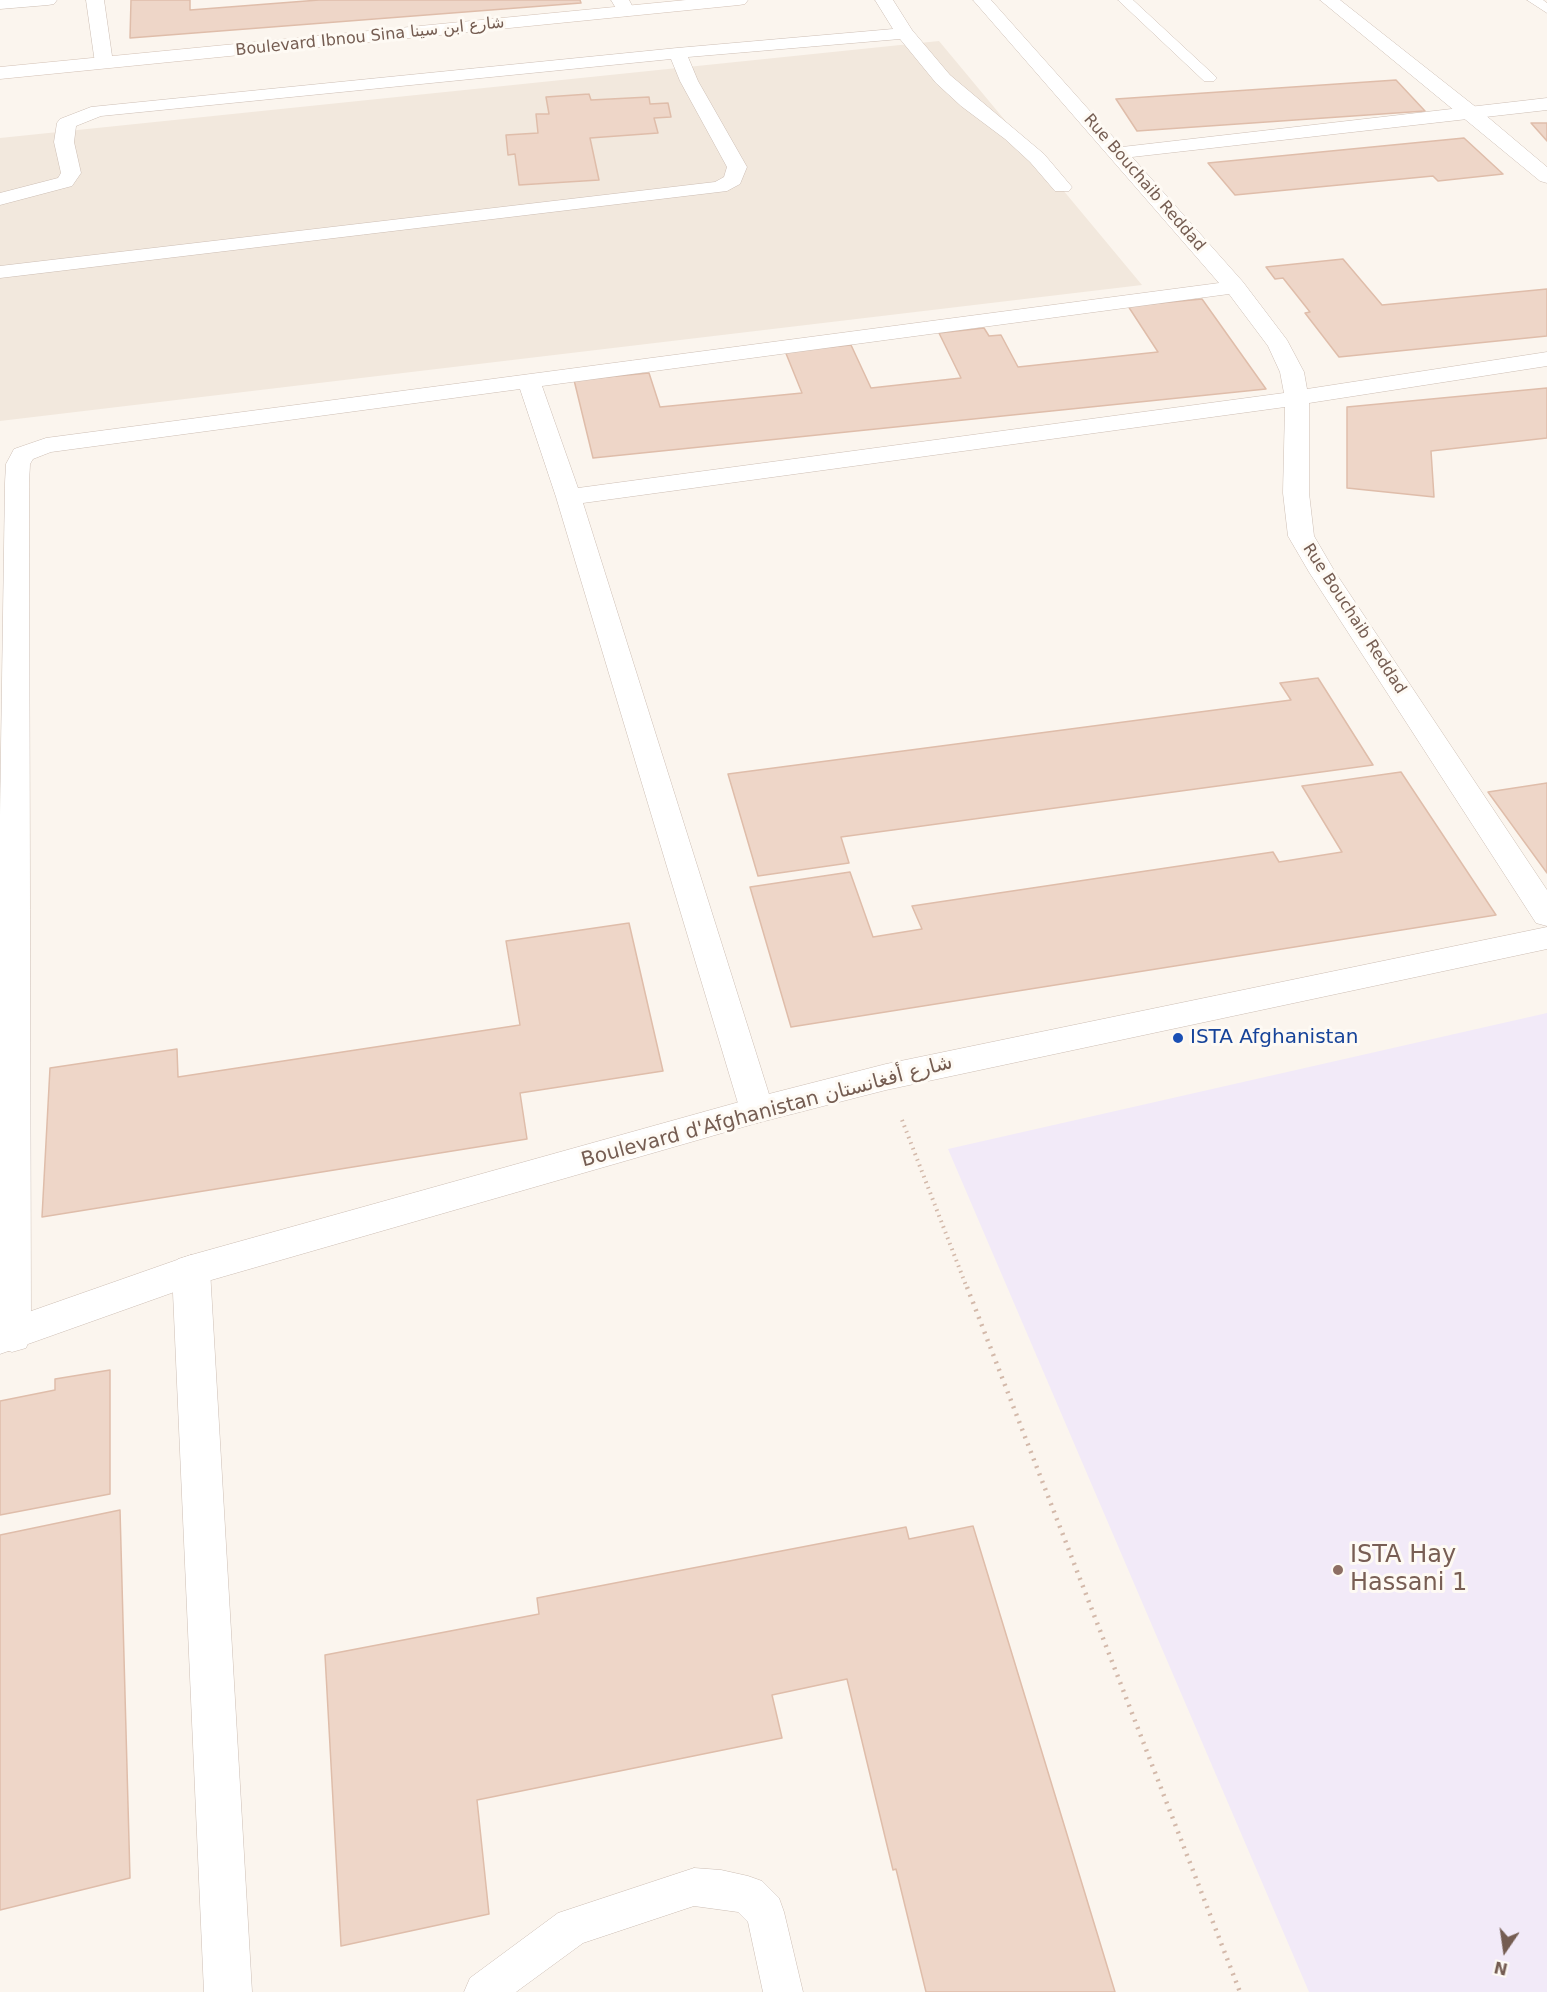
<!DOCTYPE html>
<html>
<head>
<meta charset="utf-8">
<style>
	body { margin:0 }
	#map { position:relative; width:1547px; height:1992px; overflow:hidden; background:#fbf5ee; font-family:"DejaVu Sans",sans-serif }
	canvas { display:block }
	.north { position:absolute; left:1475px; top:1920px; width:60px; height:60px; -webkit-text-stroke:4px #fefaf4; paint-order:stroke; rotate:193deg; font-size:16px; font-weight:700; line-height:24px; text-align:center; color:#755d52 }
	.north::after { content:''; display:block; margin:auto; width:21px; height:27px; background:#755d52; clip-path:polygon(50% 0,100% 100%,50% 72%,0 100%) }
</style>
</head>
<body>
<div id="map">
<canvas width="1547" height="1992"></canvas>
<div class="north">N</div>
</div>
<script>
const c = document.querySelector('canvas').getContext('2d');
c.lineJoin = 'round';
function paint(path, color) { c.fillStyle = color; c.fill(path, 'evenodd'); }
const toPath = rows => new Path2D(rows.map(r => 'M' + r).join(''));
function strokePath(path, color, width, dash) { c.strokeStyle = color; c.lineWidth = width; c.lineCap = dash ? 'butt' : 'round'; c.setLineDash(dash || []); c.stroke(path); }
function write(font, color, halo, rows, align = 'center') {
  c.font = font + ' "DejaVu Sans",Cairo,sans-serif'; c.lineWidth = 6; c.setLineDash([]); c.textBaseline = 'middle'; c.strokeStyle = halo; c.fillStyle = color; for (const [text, x, y, turn = 0] of rows) {
    c.save(); c.translate(x, y); c.rotate((+turn || 0) * Math.PI / 180); c.textAlign = isNaN(turn) ? turn : align; if (halo) c.strokeText(text, 0, 0); c.fillText(text, 0, 0); c.restore();
  }
}
paint(toPath([
	[939,41,1142,285,0,421,0,138]
]), '#f2e8dd');
paint(toPath([
	[1547,1013,1547,1992,1309,1992,948,1149]
]), '#f2eaf8');
const building = toPath([
	[131,0,190,0,190,10,319,0,580,0,581,3,130,38,131,0],
	[1396,80,1425,111,1137,131,1116,99,1396,80],
	[589,94,591,100,649,97,650,104,668,103,671,117,654,118,658,133,590,138,599,180,519,185,515,154,508,155,506,135,538,133,536,114,549,114,546,97,589,94],
	[1531,123,1547,123,1547,141,1531,123],
	[1464,138,1503,174,1438,181,1433,176,1235,195,1208,163,1464,138],
	[1343,259,1382,305,1547,289,1547,336,1339,357,1305,313,1310,312,1283,278,1275,279,1266,267,1343,259],
	[1202,299,1266,389,593,458,574,380,649,373,660,407,802,393,785,351,851,345,871,388,961,378,939,333,984,328,989,336,1001,335,1018,367,1158,352,1128,306,1202,299],
	[1547,388,1547,438,1431,451,1434,497,1347,488,1347,407,1547,388],
	[1318,678,1373,765,841,837,849,863,758,876,728,774,1291,700,1280,683,1318,678],
	[1401,772,1496,915,791,1027,750,887,850,872,873,937,922,929,912,906,1273,852,1279,862,1342,852,1302,786,1401,772],
	[1547,783,1547,873,1488,792,1547,783],
	[629,923,663,1071,520,1093,527,1139,42,1217,50,1068,177,1049,178,1077,520,1025,506,941,629,923],
	[110,1370,110,1494,0,1515,0,1401,55,1390,55,1379,110,1370],
	[120,1510,130,1878,0,1910,0,1535,120,1510],
	[973,1526,1115,1992,926,1992,896,1869,893,1870,847,1679,772,1695,782,1738,477,1800,489,1914,341,1946,325,1655,539,1614,537,1598,906,1527,909,1539,973,1526]
]);
paint(building, '#eed6c8');
strokePath(building, '#dfbdaa', 1.5);
const service = toPath([
	[1118,0,1133,0,1214,75,1217,78,1214,81,1204,81,1118,0],
	[1527,0,1543,0,1547,3,1547,13,1527,0],
	[694,1868,721,1870,748,1876,762,1881,779,1898,784,1912,803,1992,763,1992,748,1922,738,1912,694,1906,583,1943,516,1992,464,1992,470,1978,558,1913,694,1868]
]);
const pedestrian = toPath([
	[0,0,57,0,54,4,48,5,0,9,0,0],
	[1320,0,1340,0,1477,108,1547,167,1547,183,1540,181,1320,0]
]);
const minor = toPath([
	[86,0,104,0,113,63,110,67,104,68,98,67,95,63,86,0],
	[611,0,629,0,635,11,632,15,626,16,620,15,611,0],
	[875,0,893,0,912,30,950,75,1044,154,1072,187,1069,191,1055,191,1030,162,1005,139,961,106,936,83,900,39,688,57,698,81,747,167,740,184,727,191,0,278,0,266,715,182,724,177,727,167,680,81,671,59,101,116,76,126,74,142,81,173,72,186,0,205,0,193,58,178,61,173,54,142,57,123,60,119,91,107,677,48,893,29,875,0],
	[973,0,991,0,1122,147,1547,98,1547,110,1132,157,1243,282,1287,340,1304,372,1307,389,1547,352,1547,366,1309,403,1309,493,1314,536,1335,572,1547,890,1547,926,1536,923,1309,572,1288,536,1283,493,1285,407,583,503,774,1110,769,1119,757,1123,745,1119,740,1110,556,497,520,389,51,452,33,459,30,464,29,483,31,1336,26,1348,12,1352,0,1348,0,814,5,483,6,464,14,449,46,438,1219,283,973,0],
	[1229,294,1268,346,1280,372,1284,393,578,488,542,386,1229,294],
	[191,1255,204,1259,210,1270,252,1992,204,1992,172,1270,178,1259,191,1255]
]);
const tertiary = toPath([
	[1547,927,1547,949,886,1090,757,1123,194,1285,0,1354,0,1322,191,1255,757,1097,886,1064,1547,927]
]);
const secondary = toPath([
	[686,0,748,0,745,4,739,5,0,79,0,67,686,0]
]);
strokePath(service, '#cdbeb4', 1);
strokePath(pedestrian, '#cdbeb4', 1);
strokePath(minor, '#cdbeb4', 1);
strokePath(tertiary, '#cdbeb4', 1);
strokePath(secondary, '#d2c0b4', 1);
strokePath(toPath([
	[902,1120,967,1288]
]), '#d3b9aa', 4, [1.5, 4.5]);
strokePath(toPath([
	[967,1287,1240,1992]
]), '#d3b9aa', 4.5, [2, 6]);
paint(service, '#fff');
paint(pedestrian, '#fff');
paint(minor, '#fff');
paint(tertiary, '#fff');
paint(secondary, '#fff');
for (const [x, y, r, color] of [
	[1178,1038,6,"#1a4fb4"],
	[1338,1570,6,"#8d6e63"]
]) { const dot = new Path2D(); dot.arc(x, y, r, 0, 2 * Math.PI); c.fillStyle = color; c.fill(dot); strokePath(dot, '#fefaf4', 2); }
write('16px', '#755d52', '#fefaf4', [
	["Boulevard Ibnou Sina شارع ابن سينا",370,37,-6],
	["Rue Bouchaib Reddad",1144,183,49],
	["Rue Bouchaib Reddad",1354,619,57]
]);
write('20px', '#164399', '#fefaf4', [
	["ISTA Afghanistan",1190,1038]
], 'left');
write('20px', '#755d52', '#fefaf4', [
	["Boulevard d'Afghanistan شارع أفغانستان",767,1112,-15]
]);
write('24px', '#785e54', '#fefaf4', [
	["ISTA Hay",1350,1556],
	["Hassani 1",1350,1584]
], 'left');
</script>
</body>
</html>
